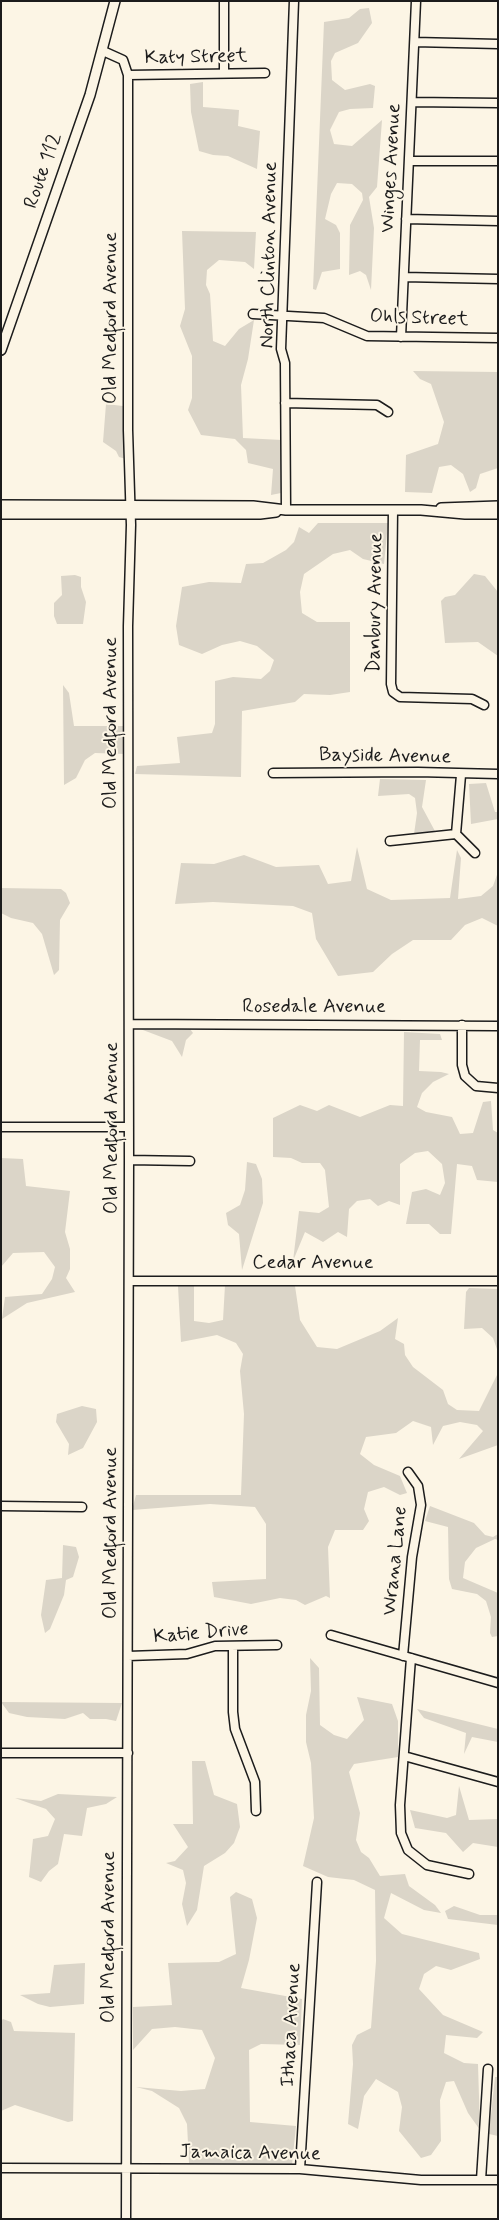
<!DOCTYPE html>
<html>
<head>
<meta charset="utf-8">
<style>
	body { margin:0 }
	#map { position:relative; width:499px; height:2220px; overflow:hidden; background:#fcf5e5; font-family:Mynerve,sans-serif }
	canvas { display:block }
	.frame { position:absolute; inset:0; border:2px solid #1c1c1c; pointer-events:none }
</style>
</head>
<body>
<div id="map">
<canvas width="499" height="2220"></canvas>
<div class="frame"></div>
</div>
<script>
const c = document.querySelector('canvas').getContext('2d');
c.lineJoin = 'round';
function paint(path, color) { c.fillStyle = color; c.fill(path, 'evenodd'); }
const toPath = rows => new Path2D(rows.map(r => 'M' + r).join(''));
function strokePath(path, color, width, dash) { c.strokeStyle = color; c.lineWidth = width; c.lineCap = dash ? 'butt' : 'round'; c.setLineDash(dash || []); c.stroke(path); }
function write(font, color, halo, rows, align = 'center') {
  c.font = font + ' Mynerve,sans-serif'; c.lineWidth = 4; c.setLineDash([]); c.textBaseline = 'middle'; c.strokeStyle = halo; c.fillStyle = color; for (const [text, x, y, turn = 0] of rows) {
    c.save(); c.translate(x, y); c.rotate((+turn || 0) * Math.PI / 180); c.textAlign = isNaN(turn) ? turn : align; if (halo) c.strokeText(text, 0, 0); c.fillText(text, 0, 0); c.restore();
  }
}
paint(toPath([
	[369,8,372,23,358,43,335,53,331,61,332,80,345,90,370,84,375,86,373,108,350,109,339,112,330,130,334,144,352,146,382,120,377,187,369,197,374,228,371,290,366,275,360,271,349,275,350,225,363,200,362,193,352,184,337,183,331,194,325,219,336,225,340,233,340,269,322,272,316,290,313,289,324,22,349,18,360,9],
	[203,82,203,107,239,110,238,126,260,131,257,169,228,156,213,155,199,151,191,112,190,84],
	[182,231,256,232,254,269,245,262,219,260,207,270,206,285,210,294,213,341,225,346,239,329,254,320,248,359,241,385,243,438,282,440,281,493,271,495,273,469,248,463,246,450,235,439,201,435,188,410,192,398,192,356,180,326,185,309],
	[413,371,498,372,498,468,480,474,476,488,470,492,463,474,451,465,439,467,432,493,405,492,406,455,438,444,444,422,431,384,420,379],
	[106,404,123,406,126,459,119,457,116,451,103,442],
	[318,523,388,523,384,564,363,559,350,550,333,554,304,574,300,592,302,613,317,622,350,622,350,692,330,695,304,694,295,702,242,711,241,777,135,774,137,766,180,763,177,737,212,733,215,724,215,681,233,677,261,679,270,671,274,660,257,646,240,641,222,645,202,654,179,645,176,626,182,587,209,582,241,583,246,564,263,563,286,550,294,542,299,527,309,533],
	[474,574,485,576,498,592,498,656,478,642,445,643,441,601,445,597,455,595],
	[75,575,81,577,81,587,86,602,83,624,57,624,54,616,54,603,62,595,61,576],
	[63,685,69,693,74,726,126,726,125,754,95,753,85,760,76,778,64,785],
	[380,779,426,780,422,807,436,833,414,834,417,813,415,798,409,794,378,796],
	[486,783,495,812,498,812,498,819,471,824,469,784],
	[357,847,367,889,391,900,450,898,457,850,461,858,458,899,481,896,493,886,498,872,498,926,482,918,465,925,451,940,413,940,392,954,373,972,338,976,316,939,312,913,293,906,213,902,175,904,181,863,214,864,244,855,276,867,319,865,328,884,351,881],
	[1,888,61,889,66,893,70,903,60,920,59,970,54,975,42,934,33,923,11,918,1,913],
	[135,1027,190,1029,193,1033,186,1040,182,1057,172,1041],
	[404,1032,440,1034,442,1040,420,1040,419,1071,441,1072,449,1074,433,1082,422,1093,417,1107,426,1112,452,1117,460,1134,473,1133,483,1102,491,1101,493,1130,498,1133,498,1182,477,1180,472,1166,457,1164,451,1234,440,1234,429,1224,406,1224,412,1192,426,1189,440,1195,445,1183,442,1164,428,1151,415,1153,400,1164,400,1205,389,1201,378,1206,370,1199,357,1201,349,1209,347,1237,338,1232,323,1242,305,1232,293,1261,299,1211,319,1213,329,1207,325,1170,320,1163,302,1163,291,1158,273,1157,273,1118,300,1105,317,1111,329,1105,360,1117,390,1105,403,1106],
	[1,1158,23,1159,26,1186,70,1191,65,1232,70,1249,70,1269,66,1278,75,1292,27,1303,2,1319,5,1297,42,1294,52,1279,55,1267,44,1252,13,1253,1,1267],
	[247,1162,256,1164,262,1179,263,1203,242,1270,239,1234,228,1225,226,1213,240,1205,245,1190],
	[225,1285,295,1286,300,1320,317,1347,337,1349,380,1331,398,1318,395,1339,404,1344,405,1355,413,1367,443,1390,448,1404,457,1410,479,1411,498,1373,498,1445,459,1459,483,1431,477,1425,460,1422,443,1426,433,1445,431,1427,413,1421,396,1433,366,1437,360,1454,374,1465,400,1476,407,1493,400,1495,384,1487,368,1492,364,1509,369,1521,363,1530,335,1530,328,1547,330,1598,326,1596,305,1605,296,1600,280,1598,251,1604,214,1597,212,1582,266,1579,266,1524,255,1507,210,1504,132,1510,136,1495,241,1495,244,1414,240,1371,243,1354,236,1343,217,1335,181,1342,178,1286,194,1286,194,1321,209,1323,223,1320],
	[469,1288,498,1289,498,1352,493,1338,482,1328,464,1329,466,1292],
	[82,1406,96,1409,97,1422,83,1448,68,1455,69,1444,56,1422,57,1414],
	[430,1506,474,1523,485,1535,493,1537,498,1534,498,1540,495,1539,476,1548,465,1562,463,1578,498,1593,498,1636,492,1637,490,1633,491,1617,486,1601,477,1594,452,1589,449,1579,448,1527,425,1521],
	[63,1545,76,1547,79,1557,73,1577,66,1580,64,1595,50,1629,45,1633,41,1615,46,1580,62,1578],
	[310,1658,319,1668,320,1725,334,1735,347,1739,364,1720,357,1697,392,1704,398,1721,398,1757,354,1764,349,1772,360,1813,356,1840,361,1852,369,1858,380,1876,405,1874,409,1886,435,1905,441,1913,424,1910,391,1893,384,1918,402,1934,479,1953,480,1959,451,1970,436,1966,424,1974,419,1989,443,2015,483,2032,477,2038,446,2035,444,2053,464,2063,478,2064,480,2130,468,2113,454,2081,446,2082,440,2100,441,2141,431,2155,421,2158,399,2131,402,2107,398,2092,376,2079,364,2096,358,2129,348,2124,353,2064,352,2045,357,2035,371,2028,376,1961,375,1890,354,1880,328,1877,303,1866,314,1818,311,1763,306,1742,306,1715,311,1691],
	[1,1702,122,1703,116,1721,106,1719,90,1719,83,1713,65,1719,27,1717,9,1713],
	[417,1709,498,1729,498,1742,472,1737,464,1754,466,1733,424,1718],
	[192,1761,205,1761,214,1795,237,1804,240,1827,234,1843,225,1853,204,1866,197,1910,187,1926,182,1904,186,1883,183,1870,166,1863,175,1861,188,1847,173,1824,193,1824],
	[459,1786,469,1820,498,1819,498,1847,473,1843,463,1852,446,1833,415,1828,410,1810,447,1818,456,1815],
	[58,1794,117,1797,106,1804,87,1808,82,1836,64,1834,58,1864,49,1871,41,1882,29,1877,33,1839,48,1836,55,1819,46,1809,15,1798,41,1801],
	[236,1892,252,1899,257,1918,249,1960,241,1988,302,1999,300,2045,261,2044,249,2050,250,2122,296,2126,292,2165,189,2163,187,2124,179,2108,152,2091,136,2087,181,2091,205,2089,215,2058,202,2030,175,2027,152,2029,133,2050,133,2007,172,2005,168,1963,219,1962,236,1954,230,1897],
	[454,1906,480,1915,498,1915,498,1925,448,1919,445,1911],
	[85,1963,84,2004,50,2007,38,2004,20,1995,50,1993,54,1965],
	[3,2019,11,2022,14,2031,75,2033,73,2121,68,2122,15,2105,1,2111,1,2021],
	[495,2077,498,2077,498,2136,489,2134]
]), '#dbd5c8');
const minor = toPath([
	[224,1,224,73],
	[415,42,498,44],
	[103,51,123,60,128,75,128,430,131,525,128,626,129,1160,126,2219],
	[128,75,265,73],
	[412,102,498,103],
	[409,161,498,161],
	[406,219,498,221],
	[404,277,498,279],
	[253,314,324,318,367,336,498,338],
	[401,337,416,1],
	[285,403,377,405,388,412],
	[286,510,285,363,281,349,294,1],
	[393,510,391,684,393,692,400,697,472,699,484,705],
	[273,773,418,772,498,774],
	[456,834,461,775],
	[456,834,475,853],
	[390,841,456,834],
	[129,1024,498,1026],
	[462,1025,462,1065,465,1076,476,1086,498,1088],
	[1,1127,129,1127],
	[129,1160,190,1161],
	[129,1281,498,1281],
	[1,1506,82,1507],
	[331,1635,498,1683],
	[233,1646,233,1712,235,1729,255,1782,256,1811],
	[128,1656,187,1654,215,1646,277,1645],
	[403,1656,412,1557,421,1505,418,1486,408,1472],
	[411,1658,400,1805,401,1833,408,1850,427,1865,469,1874],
	[1,1753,128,1753],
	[404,1756,498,1782],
	[1,2168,300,2169,421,2180,498,2180],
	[300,2169,317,1882],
	[481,2180,488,2069]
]);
const major = toPath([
	[1,350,90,95,115,1],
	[1,505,253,506,286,510,421,510,465,514,498,514],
	[441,508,498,506],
	[1,514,260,514,276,512]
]);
strokePath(minor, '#1c1c1c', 11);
strokePath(major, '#1c1c1c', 12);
strokePath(minor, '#fcf5e5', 8);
strokePath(major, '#fcf5e5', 9);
write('20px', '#1c1c1c', '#fcf5e5', [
	["Katy Street",196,58,-1],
	["Winges Avenue",392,168,-87],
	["Route 112",44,171,-71],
	["North Clinton Avenue",270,255,-89],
	["Old Medford Avenue",112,318,-90],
	["Ohls Street",419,319,2],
	["Danbury Avenue",376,603,-89],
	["Old Medford Avenue",112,723,-90],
	["Bayside Avenue",385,757,1],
	["Rosedale Avenue",314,1008],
	["Old Medford Avenue",113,1128,-90],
	["Cedar Avenue",313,1264],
	["Old Medford Avenue",112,1533,-90],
	["Wrana Lane",396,1561,-84],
	["Katie Drive",201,1634,-5],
	["Old Medford Avenue",110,1937,-90],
	["Ithaca Avenue",292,2025,-87],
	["Jamaica Avenue",250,2154,1]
]);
</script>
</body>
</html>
